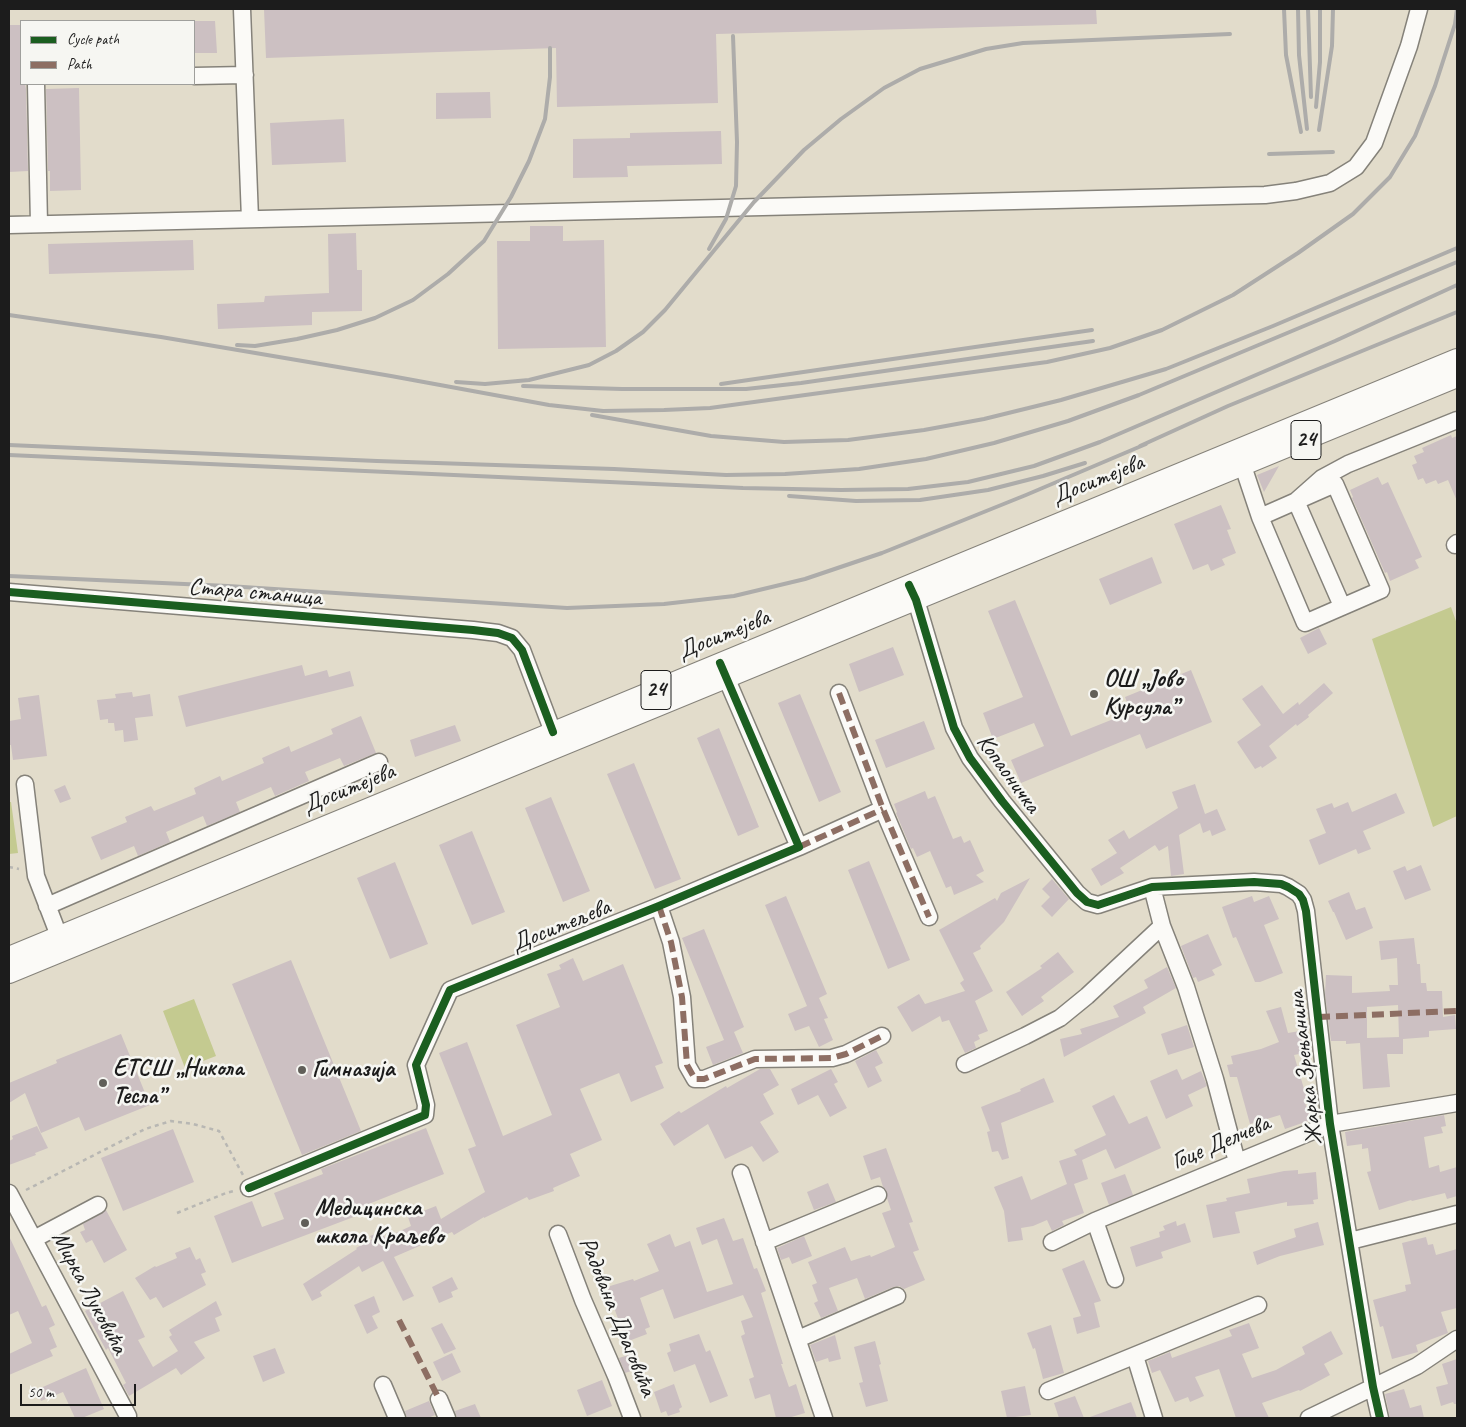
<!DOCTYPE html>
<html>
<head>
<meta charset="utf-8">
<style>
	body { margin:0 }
	#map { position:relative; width:1466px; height:1427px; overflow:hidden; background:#e2dccb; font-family:Caveat,sans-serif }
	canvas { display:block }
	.frame { position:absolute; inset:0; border:10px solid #1c1c1c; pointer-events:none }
	.legend { position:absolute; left:20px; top:20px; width:175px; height:65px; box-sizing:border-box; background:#f6f6f2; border:1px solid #9f9f9c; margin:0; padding:6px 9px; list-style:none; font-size:15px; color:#1c1c1c }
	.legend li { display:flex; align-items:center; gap:10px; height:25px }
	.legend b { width:25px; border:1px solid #9f9f9c }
	.scale { position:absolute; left:20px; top:1384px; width:116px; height:22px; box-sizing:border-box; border:2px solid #1c1c1c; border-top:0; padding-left:6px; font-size:15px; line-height:18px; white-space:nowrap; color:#1c1c1c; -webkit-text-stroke:4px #f6f6f2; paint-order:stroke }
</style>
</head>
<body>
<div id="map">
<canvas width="1466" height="1427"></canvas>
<div class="frame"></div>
<ul class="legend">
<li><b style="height:6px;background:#1b5e20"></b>Cycle path</li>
<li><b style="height:6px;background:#8d6e63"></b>Path</li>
</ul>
<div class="scale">50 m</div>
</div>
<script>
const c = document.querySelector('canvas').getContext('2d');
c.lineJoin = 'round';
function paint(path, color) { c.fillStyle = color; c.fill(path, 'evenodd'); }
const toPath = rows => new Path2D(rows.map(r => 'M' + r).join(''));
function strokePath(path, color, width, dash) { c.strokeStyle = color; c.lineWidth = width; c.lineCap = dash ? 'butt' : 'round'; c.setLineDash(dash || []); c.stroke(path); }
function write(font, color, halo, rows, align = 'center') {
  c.font = font + ' Caveat,sans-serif'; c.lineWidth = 5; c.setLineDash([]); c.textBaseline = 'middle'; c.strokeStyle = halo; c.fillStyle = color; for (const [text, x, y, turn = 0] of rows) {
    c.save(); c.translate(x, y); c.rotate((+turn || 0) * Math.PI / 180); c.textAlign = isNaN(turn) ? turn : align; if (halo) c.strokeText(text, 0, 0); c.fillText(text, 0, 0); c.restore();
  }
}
paint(toPath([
	[1451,607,1457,624,1457,816,1433,827,1372,639],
	[9,802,11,802,18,853,9,854],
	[194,999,216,1056,185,1068,163,1011]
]), '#c4ca90');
paint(toPath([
	[264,9,1096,9,1097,24,716,34,718,103,557,107,556,48,266,58],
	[194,21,215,21,217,53,194,53],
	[9,25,21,25,21,84,25,84,26,89,28,171,9,172],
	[79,88,81,190,50,191,50,171,48,171,46,89],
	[490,92,491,118,436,119,436,93],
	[344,119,346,162,272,165,270,123],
	[721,131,722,164,627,166,628,177,573,178,573,139,630,138,630,133],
	[530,226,563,226,563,241,604,240,606,347,498,349,497,241,530,241],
	[356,233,357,270,362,270,362,311,312,312,312,325,218,329,217,304,264,302,265,296,329,293,328,234],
	[193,240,194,270,49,274,48,244],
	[1451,435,1452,438,1457,436,1457,501,1448,480,1438,484,1436,480,1426,484,1423,478,1418,480,1412,465,1417,463,1414,456,1424,452,1422,448],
	[1279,466,1264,492,1257,475],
	[1378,477,1382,485,1388,482,1422,557,1415,560,1419,568,1390,581,1387,572,1385,573,1352,498,1353,497,1350,490],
	[1221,505,1231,529,1227,530,1236,553,1222,559,1225,565,1211,571,1208,564,1193,570,1174,524],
	[1152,557,1162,583,1110,605,1099,579],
	[1015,600,1071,736,1131,712,1125,697,1191,670,1212,722,1146,749,1140,734,1021,783,1011,760,1044,746,1034,723,993,739,983,713,1023,697,988,611],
	[1319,628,1327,644,1308,654,1300,638],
	[893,647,904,675,859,692,849,664],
	[302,665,305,676,327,670,329,677,350,671,354,686,186,727,178,696],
	[1324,683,1333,693,1308,715,1309,717,1297,726,1296,724,1269,746,1277,758,1262,768,1261,766,1255,769,1237,742,1261,725,1242,699,1262,685,1283,714,1298,702,1299,705],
	[132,692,133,697,150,694,153,716,135,718,138,740,124,742,123,730,115,731,114,723,108,723,108,719,100,720,97,700,116,698,115,694],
	[800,694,841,792,819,802,778,703],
	[39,695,47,756,13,760,11,745,9,745,9,721,21,719,18,698],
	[361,716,376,753,344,766,340,758,305,772,309,781,275,796,271,787,236,802,240,812,207,826,203,816,166,832,170,842,138,856,134,846,101,860,91,837,127,822,125,817,151,806,154,811,196,794,194,788,220,776,222,781,264,763,262,758,289,746,291,752,333,734,331,729],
	[924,721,935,749,886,768,875,740],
	[455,725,461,741,415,757,410,740],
	[719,728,759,827,738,836,697,738],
	[634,763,681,879,655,889,607,774],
	[1195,784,1205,814,1217,809,1226,830,1212,836,1210,830,1203,833,1200,823,1179,835,1184,874,1171,876,1168,846,1159,851,1155,845,1120,868,1124,873,1101,886,1091,869,1117,853,1108,840,1124,830,1129,839,1178,808,1172,792],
	[65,785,71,799,60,803,54,790],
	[925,791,928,799,935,796,953,839,961,836,964,843,970,840,984,871,976,875,984,882,954,895,951,886,946,888,930,851,917,857,913,848,911,849,896,813,897,812,894,804],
	[1396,793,1405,813,1363,831,1371,849,1358,854,1356,849,1319,865,1309,840,1326,833,1316,809,1332,803,1334,808,1348,802,1352,812],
	[551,797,590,891,563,902,525,808],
	[472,831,505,912,472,925,439,845],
	[869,861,910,960,888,969,848,870],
	[395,862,428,944,390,959,357,878],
	[1421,865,1431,890,1405,900,1393,871,1405,866,1407,871],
	[1030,878,1004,922,980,946,981,949,973,953,993,991,975,1001,988,1031,978,1035,980,1039,974,1042,976,1048,965,1053,949,1020,942,1022,940,1016,912,1032,897,1007,919,994,925,1004,965,991,960,983,964,980,939,930,995,898,997,901,1001,893],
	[1052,879,1069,899,1052,917,1041,906,1050,897,1042,889],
	[1349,892,1356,910,1365,907,1373,928,1346,940,1334,912,1333,912,1328,901],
	[786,896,827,994,819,998,828,1018,824,1019,833,1040,819,1047,809,1026,795,1031,788,1014,807,1006,765,905],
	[1252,896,1254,902,1269,896,1279,919,1264,925,1283,973,1260,982,1255,982,1236,937,1233,938,1222,907],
	[704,929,744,1027,734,1032,743,1053,713,1065,706,1047,724,1040,682,938],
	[1208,934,1222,965,1212,970,1215,975,1198,982,1196,977,1193,978,1181,946],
	[1414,938,1417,964,1420,964,1421,983,1426,983,1427,991,1442,991,1443,1017,1455,1015,1456,1029,1429,1031,1429,1037,1403,1039,1403,1054,1387,1054,1390,1087,1363,1089,1360,1043,1346,1044,1346,1041,1331,1041,1325,994,1326,975,1352,976,1352,993,1390,991,1389,985,1398,985,1397,958,1381,960,1379,941],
	[1398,1005,1399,1037,1367,1038,1367,1007],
	[1058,952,1074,972,1041,997,1044,1001,1022,1016,1006,992,1042,968,1040,966],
	[573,958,583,981,623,964,663,1063,655,1066,664,1088,631,1102,619,1073,580,1089,602,1140,570,1154,580,1176,553,1188,554,1191,529,1200,527,1197,484,1218,484,1217,454,1235,452,1232,394,1257,414,1296,403,1301,383,1261,362,1272,359,1266,320,1292,322,1296,312,1301,303,1284,357,1249,356,1248,372,1239,370,1236,382,1231,385,1238,411,1226,408,1217,436,1206,441,1219,485,1192,468,1149,476,1146,439,1053,467,1042,503,1136,552,1115,516,1025,560,1007,547,974,561,969,559,965],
	[291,960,361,1131,302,1155,232,984],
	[1167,967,1176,988,1143,1007,1146,1013,1064,1057,1060,1039,1082,1034,1080,1029,1119,1017,1113,1006,1148,988,1144,980],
	[1281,1007,1288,1033,1300,1031,1304,1053,1294,1055,1307,1099,1304,1100,1311,1120,1285,1129,1280,1115,1250,1124,1237,1077,1230,1077,1227,1065,1233,1064,1231,1056,1261,1049,1279,1042,1266,1011],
	[1187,1025,1194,1047,1168,1055,1161,1034],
	[121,1034,150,1105,85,1131,79,1117,41,1133,25,1093,9,1103,9,1083,57,1063,56,1060],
	[876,1050,883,1063,875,1067,882,1081,868,1088,855,1061],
	[760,1069,770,1069,779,1085,763,1094,774,1114,760,1122,779,1152,763,1162,752,1146,725,1159,708,1124,674,1146,660,1124,679,1111,681,1113,726,1086,727,1088],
	[831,1069,838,1082,834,1084,847,1108,830,1117,818,1095,798,1105,791,1089],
	[1177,1069,1182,1080,1201,1071,1207,1086,1188,1095,1193,1106,1166,1119,1150,1081],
	[1044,1078,1054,1102,1001,1123,1009,1158,1002,1160,998,1151,992,1152,987,1132,990,1131,981,1107,1021,1091,1020,1089],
	[1114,1095,1129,1124,1147,1116,1161,1148,1115,1169,1106,1149,1082,1160,1088,1179,1074,1184,1084,1213,1062,1221,1064,1225,1052,1231,1047,1220,1033,1226,1021,1228,1023,1240,1008,1242,1004,1211,994,1187,1022,1176,1031,1200,1067,1184,1059,1161,1077,1155,1074,1150,1106,1135,1092,1106],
	[1444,1115,1446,1126,1441,1127,1443,1133,1424,1137,1429,1168,1439,1165,1440,1172,1457,1167,1457,1196,1447,1199,1445,1193,1412,1201,1411,1200,1379,1210,1367,1172,1371,1171,1368,1148,1362,1149,1362,1144,1347,1146,1345,1132],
	[37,1126,48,1148,35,1153,36,1155,9,1165,9,1141,13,1139,12,1136],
	[426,1128,444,1174,356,1209,359,1215,232,1263,214,1216,252,1201,262,1227,284,1219,274,1193,323,1174,321,1169],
	[173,1129,194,1182,123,1211,101,1158],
	[886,1148,913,1222,909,1223,919,1250,913,1252,925,1280,904,1289,899,1286,893,1287,865,1299,857,1278,829,1288,838,1311,821,1318,814,1303,818,1301,812,1285,817,1283,808,1262,845,1247,851,1261,870,1255,871,1257,895,1247,882,1213,891,1210,887,1198,887,1192,883,1187,880,1177,871,1180,863,1156],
	[1298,1170,1298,1174,1316,1172,1318,1199,1313,1200,1314,1204,1287,1206,1287,1202,1235,1212,1240,1233,1213,1238,1206,1205,1227,1201,1226,1198,1250,1193,1247,1179,1284,1171],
	[1125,1174,1133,1195,1109,1205,1101,1183],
	[828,1183,836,1202,814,1210,807,1192],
	[106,1210,127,1250,104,1263,92,1240,86,1243,80,1232,85,1230,83,1224],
	[724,1218,733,1241,743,1238,754,1269,757,1268,766,1291,761,1293,783,1364,781,1364,789,1387,796,1384,805,1413,788,1418,776,1418,770,1394,755,1399,749,1379,754,1377,741,1336,745,1334,741,1321,753,1317,743,1295,674,1319,663,1289,640,1298,650,1327,645,1329,647,1334,626,1342,607,1287,633,1279,634,1281,659,1271,647,1244,670,1234,675,1247,690,1241,707,1292,733,1284,717,1239,702,1245,696,1228],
	[1176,1221,1177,1226,1185,1223,1191,1242,1161,1252,1163,1258,1136,1267,1130,1247,1160,1237,1159,1232,1165,1230,1163,1226],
	[1318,1222,1324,1245,1280,1256,1257,1265,1253,1252,1296,1237,1294,1229],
	[9,1236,42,1307,46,1305,55,1325,49,1328,57,1347,50,1350,53,1356,9,1375,9,1354,32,1343,18,1311,9,1315],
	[804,1236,812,1256,792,1264,789,1257,781,1260,777,1248],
	[1426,1237,1428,1245,1433,1244,1436,1255,1457,1249,1457,1308,1441,1312,1448,1333,1416,1345,1418,1352,1392,1359,1383,1326,1380,1327,1373,1300,1406,1291,1405,1285,1411,1284,1402,1243],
	[190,1247,196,1260,200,1258,206,1272,201,1274,206,1285,163,1308,156,1297,150,1300,135,1278,155,1266,156,1267,177,1258,175,1253],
	[1084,1260,1101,1301,1094,1303,1100,1327,1077,1334,1073,1318,1081,1316,1062,1269],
	[452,1277,458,1289,451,1292,453,1297,439,1303,432,1287],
	[123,1291,145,1337,138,1340,153,1367,178,1351,169,1337,172,1335,169,1330,216,1301,222,1315,215,1318,220,1331,194,1342,205,1358,181,1375,176,1368,129,1396,123,1385,126,1383,108,1348,106,1350,85,1311],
	[374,1296,380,1312,372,1316,378,1328,367,1334,354,1305],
	[442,1323,456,1349,444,1354,431,1328],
	[1249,1323,1259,1348,1242,1354,1252,1378,1276,1370,1305,1354,1302,1347,1331,1331,1343,1354,1324,1364,1330,1375,1300,1391,1299,1390,1262,1403,1269,1418,1236,1418,1219,1369,1195,1377,1204,1396,1190,1402,1188,1397,1175,1402,1160,1370,1152,1373,1148,1361,1170,1352,1172,1358,1232,1336,1229,1330],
	[1051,1325,1064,1373,1043,1379,1035,1348,1033,1349,1027,1333],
	[699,1334,706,1352,710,1350,728,1396,710,1403,695,1364,674,1372,667,1353,671,1351,669,1344],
	[835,1335,841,1359,829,1362,828,1358,816,1362,810,1345],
	[875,1341,881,1364,879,1365,888,1401,866,1407,859,1383,863,1382,854,1347],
	[275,1348,285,1373,263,1382,253,1356],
	[452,1353,461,1372,442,1381,433,1362],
	[635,1353,640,1368,625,1373,619,1358],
	[1457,1359,1457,1404,1454,1404,1453,1402,1441,1406,1436,1387,1448,1384,1442,1364],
	[86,1368,104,1409,82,1418,75,1418,63,1392,41,1401,36,1390],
	[602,1380,612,1406,587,1416,577,1390],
	[674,1384,682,1407,679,1409,680,1412,668,1416,666,1411,661,1413,654,1392],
	[1025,1386,1031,1415,1007,1418,1001,1391],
	[1404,1389,1410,1408,1421,1405,1424,1418,1390,1418,1385,1394],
	[1075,1396,1084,1418,1059,1418,1054,1403],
	[429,1401,435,1415,428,1418,407,1418,405,1411],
	[1131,1402,1137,1418,1090,1418,1090,1417],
	[475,1404,481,1418,457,1418,455,1411]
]), '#ccc0c2');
const minor = toPath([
	[242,9,250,219],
	[194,76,245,75],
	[36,84,39,224],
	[9,225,1265,195,1296,191,1330,183,1356,167,1374,143,1409,46,1419,9],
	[1243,466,1260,517],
	[1335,484,1381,590,1305,623,1260,517,1335,484],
	[1455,545,1457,543],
	[911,590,916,600,954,728,970,758,1002,801,1077,893,1087,902,1098,905,1152,887,1254,882,1281,884,1288,887,1299,894,1303,900,1306,911,1330,1124,1373,1387,1380,1418],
	[9,592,473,630,498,633,512,638,522,650,553,732],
	[1342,606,1296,501,1322,478,1348,464,1457,420],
	[839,693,883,809,929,917],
	[25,784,36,876,59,936],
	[799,847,883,809],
	[47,906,379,762],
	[659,906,671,942,682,997,687,1065,695,1079,704,1079,755,1059,832,1058,846,1054,882,1036],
	[1162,926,1186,987,1215,1079,1237,1162],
	[965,1064,1025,1036,1060,1018,1087,996,1162,926,1152,887],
	[741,1173,824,1418],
	[249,1188,425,1115,426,1105,416,1065,450,990,659,906,799,847,722,668],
	[9,1193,128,1416],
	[1095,1221,1115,1279],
	[558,1234,583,1300,616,1376,632,1418],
	[34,1239,98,1205],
	[1350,1241,1457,1214],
	[764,1242,878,1195],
	[1052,1242,1095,1221,1330,1124,1457,1103],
	[798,1339,897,1296],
	[1135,1356,1154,1418],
	[383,1385,397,1418],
	[1048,1391,1258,1305],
	[439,1399,447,1418],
	[1309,1418,1417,1366,1457,1339]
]);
const major = toPath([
	[9,957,1457,359],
	[9,973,1457,377]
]);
strokePath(minor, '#85827a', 19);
strokePath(major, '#85827a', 22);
strokePath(toPath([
	[9,867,19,869],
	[26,1190,145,1129,171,1121,193,1124,219,1131,243,1175],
	[177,1213,226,1193,234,1191]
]), '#b8b7b3', 2.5, [4, 4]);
strokePath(minor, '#fbfaf7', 16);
strokePath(major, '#fbfaf7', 20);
strokePath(toPath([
	[1284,9,1286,55,1301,132],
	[1298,9,1299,55,1307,129],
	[1308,9,1311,97],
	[1316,107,1320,62,1320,9],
	[1319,130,1332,46,1333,9],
	[1269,154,1333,152],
	[709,249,726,219,736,186,737,142,733,36],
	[9,315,161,337,391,376,549,405,603,411,664,410,710,408,1047,362,1110,348,1162,330,1233,295,1298,253,1353,214,1390,177,1415,136,1435,86,1455,24,1457,9],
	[237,345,255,346,297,339,337,330,375,318,413,300,448,274,484,241,511,197,529,161,545,119,550,77,550,48],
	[456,382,485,384,529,380,589,365,616,351,643,332,665,310,754,202,804,150,841,119,884,88,920,69,986,49,1023,43,1230,34],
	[721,384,1092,330],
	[523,386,622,389,746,389,801,383,1093,341],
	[592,415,711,436,784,442,848,440,924,430,984,419,1061,400,1166,369,1273,326,1457,248],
	[9,445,377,461,614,469,726,475,785,474,859,469,926,459,994,443,1068,421,1139,395,1457,262],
	[1140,446,1228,406,1457,312],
	[9,455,743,488,841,490,908,489,968,482,1034,466,1100,442,1335,341,1457,285],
	[789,496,856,501,920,500,988,490,1043,476,1085,463],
	[9,576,228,586,567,608,664,604,734,596,805,579,882,553,1026,495,1146,444]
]), '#adacaa', 4);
strokePath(toPath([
	[839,693,883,809,929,917],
	[799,847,883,809],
	[659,906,671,942,682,997,687,1065,695,1079,704,1079,755,1059,832,1058,846,1054,882,1036],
	[1318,1017,1457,1011],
	[399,1320,439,1399]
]), '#8d6e63', 6, [12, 6]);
strokePath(toPath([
	[909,585,916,600,954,728,970,758,1002,801,1077,893,1087,902,1098,905,1152,887,1254,882,1281,884,1288,887,1299,894,1303,900,1306,911,1330,1124,1373,1387,1380,1418],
	[9,592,473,630,498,633,512,638,522,650,553,732],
	[249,1188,425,1115,426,1105,416,1065,450,990,659,906,799,847,720,663]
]), '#1b5e20', 8);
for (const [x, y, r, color] of [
	[1094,694,5,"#615f59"],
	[302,1070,5,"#615f59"],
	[103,1083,5,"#615f59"],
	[305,1223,5,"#615f59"]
]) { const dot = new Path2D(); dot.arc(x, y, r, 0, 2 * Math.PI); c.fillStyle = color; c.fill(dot); strokePath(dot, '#f6f6f2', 2); }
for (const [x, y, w] of [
	[1306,440,30],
	[656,690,30]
]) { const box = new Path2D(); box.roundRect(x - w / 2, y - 19.5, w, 39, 4); c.fillStyle = '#f6f6f2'; c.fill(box); strokePath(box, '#1c1c1c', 1); }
write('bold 22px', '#1c1c1c', null, [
	["24",1306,440],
	["24",656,690]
]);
write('24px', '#1c1c1c', '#f6f6f2', [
	["Доситејева",1098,480,-22],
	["Стара станица",255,593,5],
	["Доситејева",724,635,-22],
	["Копаоничка",1008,774,54],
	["Доситејева",349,789,-22],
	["Доситељева",561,926,-22],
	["Жарка Зрењанина",1306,1068,-97],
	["Гоце Делчева",1221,1143,-23],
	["Мирка Луковића",89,1293,62],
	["Радована Драговића",617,1317,68]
]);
write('bold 24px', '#1c1c1c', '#f6f6f2', [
	["ОШ „Јово",1104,680],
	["Курсула”",1104,708],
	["ЕТСШ „Никола",113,1069],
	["Тесла”",113,1097],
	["Гимназија",312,1070],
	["Медицинска",315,1209],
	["школа Краљево",315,1237]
], 'left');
</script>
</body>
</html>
